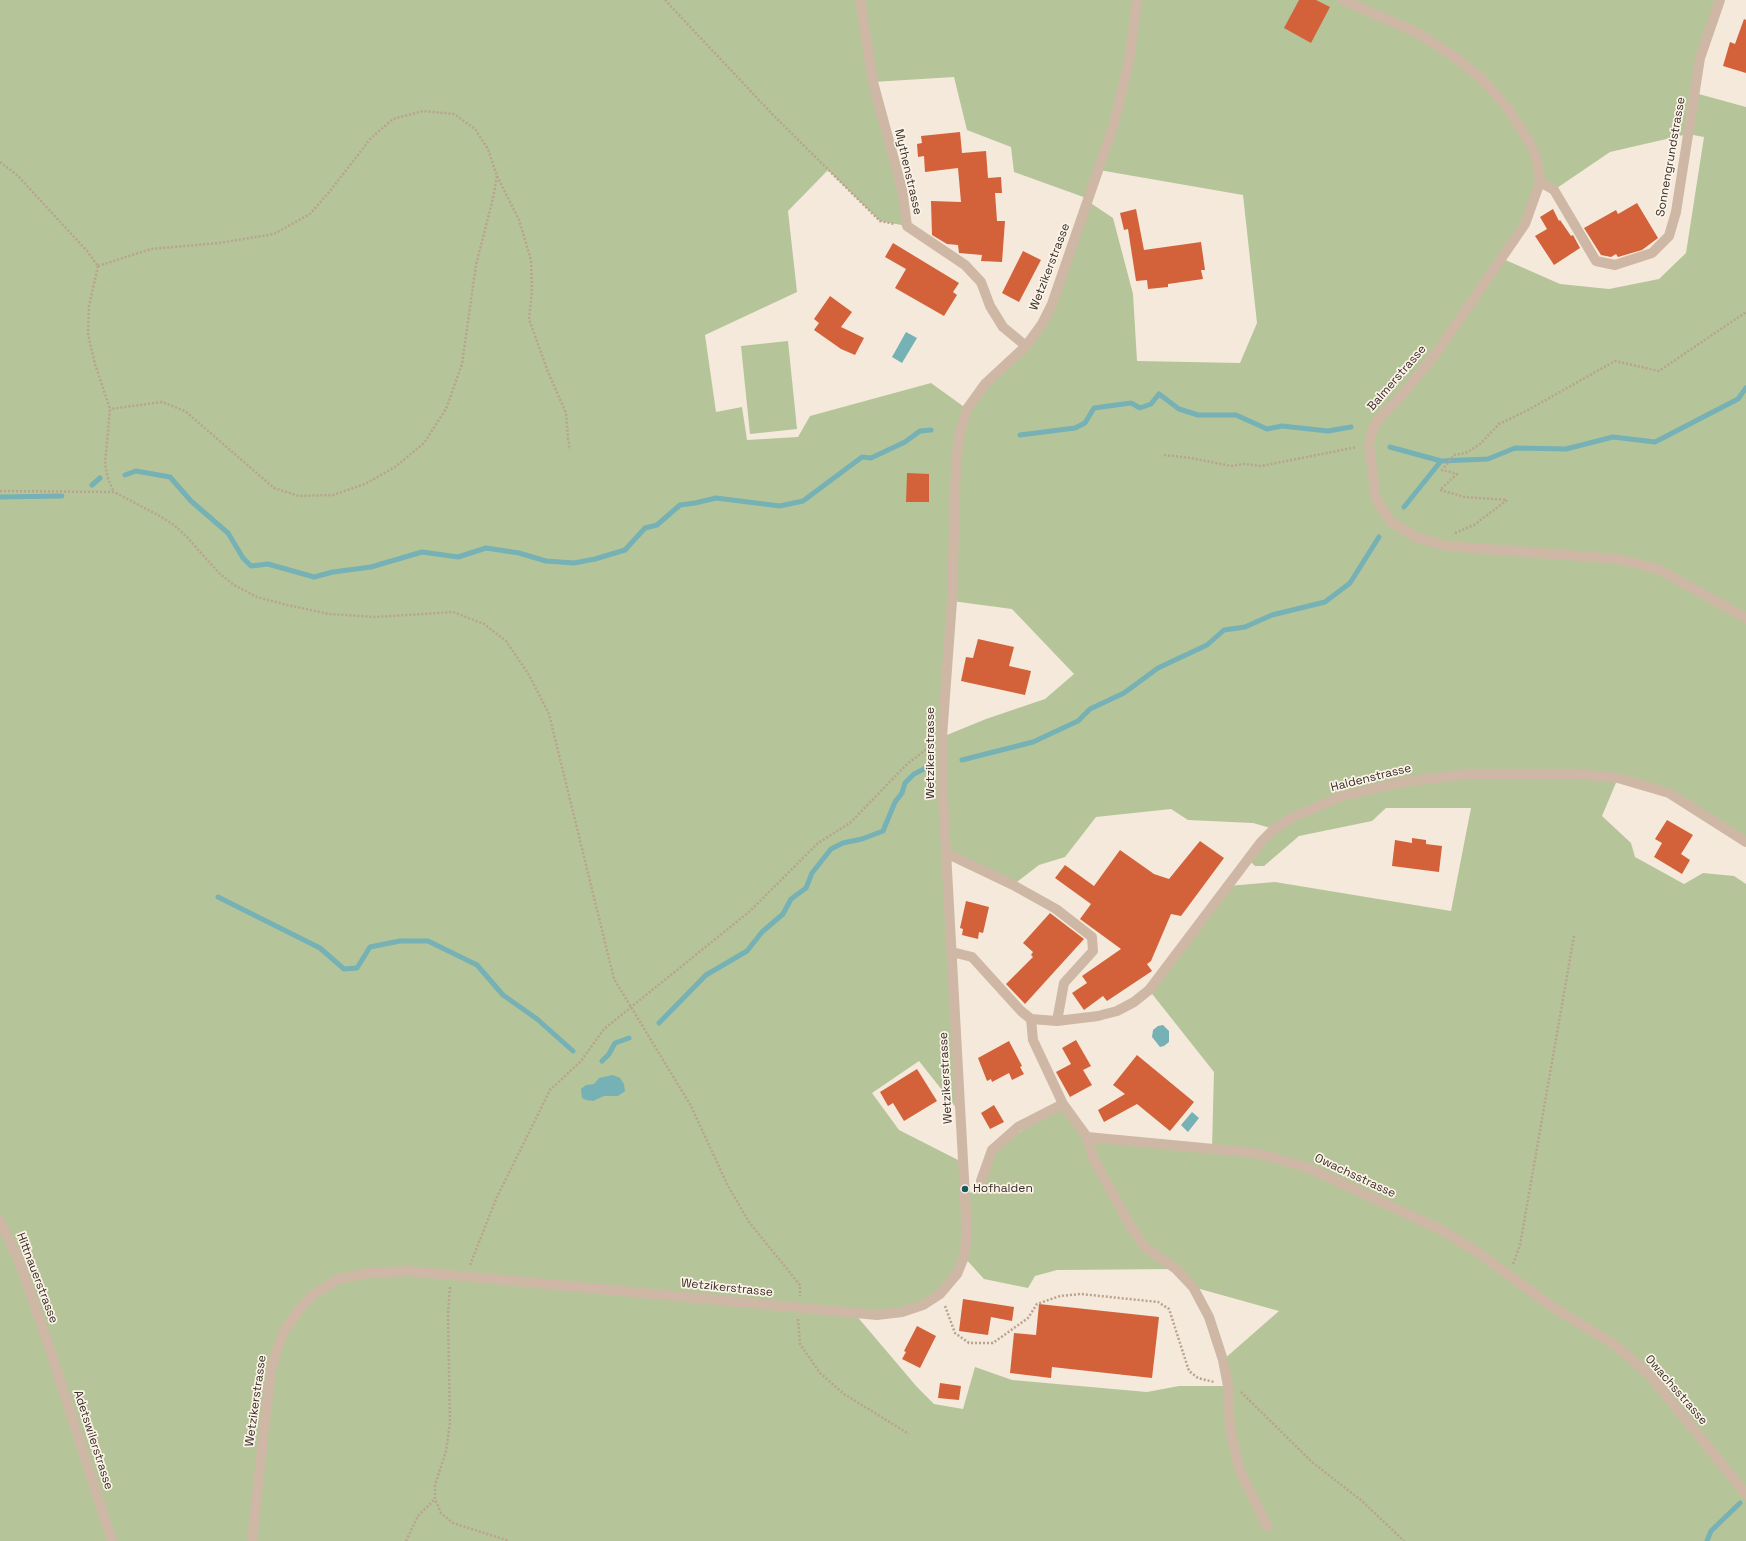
<!DOCTYPE html>
<html>
<head>
<meta charset="utf-8">
<style>
	body { margin:0 }
	canvas { display:block; background:#f4e9da }
</style>
</head>
<body>
<canvas width="1746" height="1541"></canvas>
<script>
const c = document.querySelector('canvas').getContext('2d');
c.lineJoin = 'round';
function paint(path, color) { c.fillStyle = color; c.fill(path, 'evenodd'); }
const toPath = rows => new Path2D(rows.map(r => 'M' + r).join(''));
function strokePath(path, color, width, dash) { c.strokeStyle = color; c.lineWidth = width; c.lineCap = dash ? 'butt' : 'round'; c.setLineDash(dash || []); c.stroke(path); }
function write(font, color, halo, rows, align = 'center') {
  c.font = font + ' "Space Grotesk",sans-serif'; c.lineWidth = 3.5; c.setLineDash([]); c.textBaseline = 'middle'; c.strokeStyle = halo; c.fillStyle = color; for (const [text, x, y, turn = 0] of rows) {
    c.save(); c.translate(x, y); c.rotate((+turn || 0) * Math.PI / 180); c.textAlign = isNaN(turn) ? turn : align; if (halo) c.strokeText(text, 0, 0); c.fillText(text, 0, 0); c.restore();
  }
}
paint(toPath([
	[0,0,1720,0,1695,93,1746,107,1746,842,1669,793,1618,778,1602,816,1631,843,1635,857,1684,884,1703,873,1734,876,1746,884,1746,1541,0,1541],
	[954,77,967,130,1011,147,1014,172,1089,199,1099,170,1243,195,1257,323,1240,363,1137,361,1133,294,1113,218,1089,202,1042,324,967,409,931,383,810,416,798,437,747,440,742,407,716,412,705,335,797,292,788,211,828,170,880,221,907,226,873,82],
	[1688,134,1704,137,1686,253,1659,279,1609,289,1560,284,1501,258,1525,224,1541,182,1554,190,1610,152],
	[952,601,1012,609,1074,674,1045,699,986,719,942,737],
	[1386,808,1471,808,1451,911,1275,882,1228,886,1149,990,1214,1072,1212,1149,1087,1137,1063,1104,992,1150,981,1181,974,1191,966,1195,964,1163,899,1130,872,1093,919,1061,961,1114,946,854,1013,885,1039,865,1065,857,1096,817,1171,809,1188,820,1253,823,1274,829,1248,859,1255,866,1264,866,1299,836,1372,821],
	[964,1257,984,1279,1028,1288,1035,1276,1057,1270,1176,1269,1193,1287,1279,1311,1223,1360,1227,1386,1179,1386,1147,1392,1012,1380,975,1367,963,1409,934,1404,917,1387,855,1314,923,1305,957,1274],
	[788,341,797,429,750,434,741,346]
]), '#b5c599');
paint(toPath([
	[906,332,917,338,902,363,892,357],
	[1163,1025,1169,1031,1169,1042,1164,1046,1160,1047,1152,1037,1153,1030,1158,1026],
	[613,1075,620,1078,624,1084,625,1091,618,1096,604,1096,593,1101,586,1100,582,1098,581,1089,586,1085,594,1084,599,1078],
	[1192,1112,1199,1118,1188,1132,1181,1125]
]), '#76b1b5');
strokePath(toPath([
	[1020,435,1075,428,1085,423,1094,408,1131,403,1140,408,1151,404,1159,394,1179,409,1198,415,1236,415,1267,429,1282,426,1328,431,1351,427],
	[1390,447,1441,461],
	[125,475,136,471,170,477,191,501,228,533,243,558,251,566,268,564,314,577,333,572,371,567,422,552,458,557,486,548,519,553,546,561,574,563,595,559,625,550,645,528,657,525,680,505,695,503,716,498,780,506,803,501,862,457,871,458,905,442,920,431,931,430],
	[92,485,100,478],
	[0,497,62,496],
	[1404,507,1441,461,1488,459,1515,448,1566,449,1613,437,1655,442,1738,399,1746,388],
	[962,760,1033,742,1078,721,1090,709,1124,693,1158,668,1207,645,1224,630,1245,627,1272,615,1325,602,1350,583,1379,537],
	[218,897,320,948,344,969,357,968,370,947,400,941,428,941,477,965,503,995,537,1019,573,1051],
	[659,1023,706,975,747,951,762,932,783,914,791,899,806,888,812,873,831,849,843,843,862,839,883,831,895,802,902,793,905,783,914,774,932,765],
	[602,1061,609,1054,615,1043,629,1038],
	[1707,1541,1711,1531,1740,1503]
]), '#76b1b5', 5);
paint(toPath([
	[1299,0,1316,0,1330,7,1311,43,1284,28],
	[1744,19,1746,20,1746,73,1723,66,1730,42,1735,44],
	[960,132,962,153,986,151,988,178,1001,177,1002,193,995,193,997,221,1005,221,1002,262,981,261,982,255,959,253,958,245,947,244,932,235,931,201,961,202,958,168,925,172,924,156,918,157,917,144,922,143,921,136],
	[1637,203,1658,238,1642,250,1618,257,1616,254,1611,257,1601,255,1584,228,1616,210,1618,214],
	[1136,209,1144,250,1201,242,1205,270,1201,270,1203,279,1168,284,1168,287,1148,289,1147,280,1136,281,1128,229,1124,230,1120,213],
	[1553,209,1559,221,1560,220,1571,236,1573,235,1580,248,1554,265,1535,236,1547,229,1540,217],
	[893,243,959,283,953,292,957,295,944,316,895,288,906,269,885,257],
	[1023,251,1041,260,1019,302,1002,293],
	[830,296,852,312,841,327,864,338,855,355,841,349,814,330,819,323,814,319],
	[907,473,929,474,929,502,906,502],
	[978,639,1014,647,1009,666,1031,671,1025,695,961,681,966,657,973,658],
	[1667,820,1693,835,1681,854,1690,860,1682,874,1654,857,1662,843,1655,839],
	[1412,838,1426,840,1426,844,1442,846,1439,872,1392,866,1395,840,1412,843],
	[1200,841,1224,858,1181,916,1171,914,1151,961,1147,964,1152,971,1107,1001,1103,996,1084,1010,1072,993,1087,983,1082,976,1121,949,1080,919,1091,904,1055,878,1065,865,1094,886,1120,850,1154,874,1169,879],
	[966,901,989,907,983,933,979,932,978,939,962,935,963,929,960,928],
	[1050,913,1084,939,1025,1004,1006,984,1033,957,1031,955,1033,952,1023,943],
	[1076,1040,1091,1066,1083,1070,1092,1085,1070,1097,1056,1072,1071,1064,1062,1048],
	[1009,1041,1022,1066,1020,1067,1024,1074,1012,1080,1009,1073,992,1082,991,1079,987,1081,978,1058],
	[1137,1055,1194,1102,1170,1131,1137,1104,1104,1122,1098,1110,1125,1094,1113,1085],
	[917,1069,937,1101,904,1121,893,1103,888,1106,880,1092],
	[994,1105,1004,1122,990,1129,981,1113],
	[963,1299,1014,1307,1012,1321,991,1317,988,1335,959,1331],
	[1039,1304,1159,1317,1152,1378,1052,1367,1051,1378,1010,1373,1014,1333,1036,1335],
	[917,1326,936,1336,920,1368,902,1359,906,1352,904,1351],
	[940,1383,961,1386,959,1400,938,1398]
]), '#d3623a');
strokePath(toPath([
	[665,0,773,115,880,221,895,224],
	[0,162,17,175,87,251,98,266],
	[497,176,519,220,531,260,532,291,529,319,548,372,566,413,568,438,570,450],
	[98,266,151,249,219,243,274,234,310,214,330,191,371,138,393,119,423,111,454,114,475,129,488,149,497,176,493,198,476,265,462,364,446,409,424,443,395,467,365,484,333,495,299,496,274,488,185,411,162,402,110,409],
	[98,266,89,306,88,334,95,364,110,409,105,464,108,479,114,492],
	[1164,455,1191,458,1231,466,1244,464,1261,466,1357,447],
	[0,491,114,492,158,515,174,525,185,535,219,573,234,585,257,597,287,605,329,614,375,617,453,612,484,624,506,641,529,675,549,714,614,979,691,1106,727,1184,749,1222,800,1285,800,1296],
	[1455,533,1474,525,1507,500,1465,497,1440,490,1457,474,1442,470,1454,455,1466,453,1480,444,1499,424,1528,410,1615,361,1659,371,1746,312],
	[1513,1264,1520,1245,1574,936],
	[470,1265,496,1199,550,1090,581,1061,604,1029,750,911,818,843,850,823,905,766,929,747],
	[450,1287,448,1315,450,1422,446,1451,435,1485,435,1499,441,1513,453,1523,509,1541],
	[945,1306,955,1333,969,1343,993,1343,1028,1318,1037,1304,1060,1296,1081,1294,1158,1302,1169,1309,1189,1371,1198,1378,1214,1382],
	[798,1319,800,1344,820,1373,844,1394,909,1434],
	[1241,1392,1312,1462,1362,1501,1404,1541],
	[406,1541,418,1516,435,1499]
]), '#baa28f', 2.5, [2, 2]);
strokePath(toPath([
	[860,0,873,82,902,189,907,226,965,265,981,282,990,306,1003,327,1026,346],
	[1343,0,1416,32,1455,57,1481,78,1507,107,1530,143,1537,160,1540,182,1525,224,1437,352,1402,395,1377,421,1372,431,1369,445,1376,499,1391,522,1418,538,1446,546,1618,559,1658,569,1746,618],
	[1540,182,1554,190,1596,261,1615,265,1652,253,1669,236,1676,212,1700,58,1720,0],
	[946,853,1013,885,1056,909,1092,937,1093,951,1064,983,1057,1021],
	[952,952,972,957,1021,1011,1031,1019,1033,1040,1063,1104,1087,1137,1256,1153,1306,1167,1442,1230,1480,1254,1554,1308,1612,1343,1634,1361,1653,1379,1746,1494],
	[1031,1019,1057,1021,1098,1016,1117,1011,1134,1002,1149,990,1261,842,1274,829,1293,817,1343,796,1404,782,1468,774,1586,775,1618,778,1669,793,1746,842],
	[1087,1137,1093,1158,1131,1227,1145,1247,1176,1269,1193,1287,1209,1317,1223,1360,1228,1386,1230,1429,1240,1471,1267,1526],
	[981,1181,992,1150,1018,1127,1063,1104],
	[0,1221,19,1261,49,1346,112,1541],
	[252,1541,266,1412,271,1370,277,1350,285,1329,301,1307,315,1293,339,1279,368,1273,408,1271,877,1315,902,1312,923,1305,940,1294,957,1274,964,1257,967,1233,942,779,942,737,952,601,956,463,959,437,967,409,985,384,1026,346,1042,324,1052,304,1114,124,1129,61,1137,0]
]), '#ceb8a5', 10);
for (const [x, y, r, color] of [
	[965,1189,4,"#18595f"]
]) { const dot = new Path2D(); dot.arc(x, y, r, 0, 2 * Math.PI); c.fillStyle = color; c.fill(dot); strokePath(dot, '#fbf3e7', 1.5); }
write('12px', '#392d27', '#fbf3e7', [
	["Sonnengrundstrasse",1671,157,-80],
	["Mythenstrasse",908,172,77],
	["Wetzikerstrasse",1050,267,-69],
	["Balmerstrasse",1397,378,-49],
	["Wetzikerstrasse",931,753,-90],
	["Haldenstrasse",1371,778,-14],
	["Wetzikerstrasse",946,1078,-93],
	["Owachsstrasse",1355,1176,25],
	["Hittnauerstrasse",37,1278,69],
	["Wetzikerstrasse",727,1288,6],
	["Owachsstrasse",1676,1390,49],
	["Wetzikerstrasse",256,1401,-82],
	["Adetswilerstrasse",93,1440,72]
]);
write('12px', '#392d27', '#fbf3e7', [
	["Hofhalden",973,1189]
], 'left');
</script>
</body>
</html>
